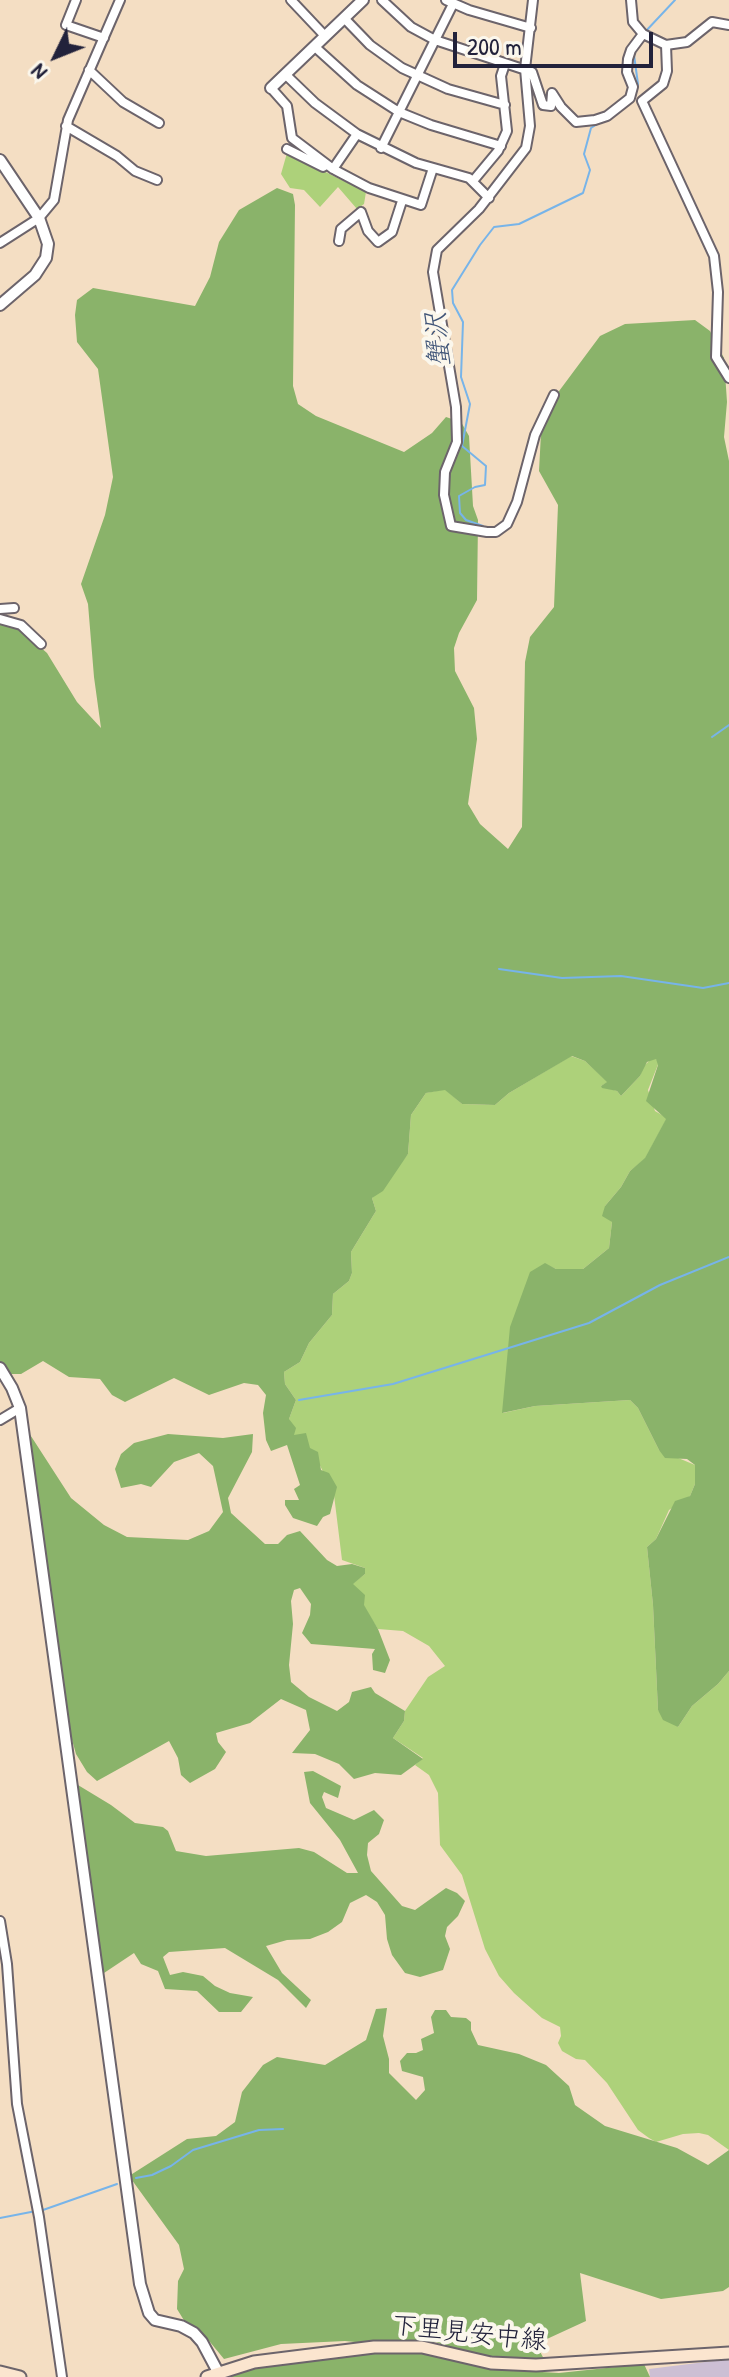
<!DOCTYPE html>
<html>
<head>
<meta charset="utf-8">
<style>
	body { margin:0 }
	#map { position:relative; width:729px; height:2377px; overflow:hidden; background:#f4dec3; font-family:"Patrick Hand",sans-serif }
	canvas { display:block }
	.north { position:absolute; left:16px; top:16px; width:80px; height:80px; -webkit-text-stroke:6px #fbf7ec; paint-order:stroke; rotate:227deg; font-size:22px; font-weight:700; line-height:32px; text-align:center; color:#22223b }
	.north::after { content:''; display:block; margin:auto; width:28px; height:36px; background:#22223b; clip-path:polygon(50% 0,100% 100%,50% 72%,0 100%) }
	.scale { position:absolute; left:453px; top:32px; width:200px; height:36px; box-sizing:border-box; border:4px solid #22223b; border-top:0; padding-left:10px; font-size:24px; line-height:28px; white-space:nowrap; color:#22223b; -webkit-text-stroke:6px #fbf7ec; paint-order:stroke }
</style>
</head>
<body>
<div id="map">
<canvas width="729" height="2377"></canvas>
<div class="north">N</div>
<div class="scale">200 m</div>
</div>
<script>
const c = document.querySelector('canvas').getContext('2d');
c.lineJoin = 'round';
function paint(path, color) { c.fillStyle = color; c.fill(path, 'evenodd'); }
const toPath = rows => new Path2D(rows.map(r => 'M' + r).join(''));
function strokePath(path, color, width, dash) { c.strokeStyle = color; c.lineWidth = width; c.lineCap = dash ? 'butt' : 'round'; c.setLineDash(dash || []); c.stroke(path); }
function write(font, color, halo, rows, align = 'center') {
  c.font = font + ' "Patrick Hand","Klee One",sans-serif'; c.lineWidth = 8; c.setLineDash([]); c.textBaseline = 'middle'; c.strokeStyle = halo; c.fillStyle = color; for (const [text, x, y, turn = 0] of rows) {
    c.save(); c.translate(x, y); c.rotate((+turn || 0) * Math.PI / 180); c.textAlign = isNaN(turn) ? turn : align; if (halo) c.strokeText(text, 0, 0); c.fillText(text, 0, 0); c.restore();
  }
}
paint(toPath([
	[729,2359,729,2377,650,2377,649,2369]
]), '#ccbfd4');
paint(toPath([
	[287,153,366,192,364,204,357,209,338,187,320,207,304,190,290,188,281,174],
	[571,1056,585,1061,608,1082,601,1086,617,1091,621,1096,640,1076,643,1067,651,1059,656,1059,659,1062,648,1090,655,1111,667,1118,645,1159,630,1171,621,1187,605,1206,612,1222,609,1248,583,1269,556,1269,545,1264,503,1413,535,1406,630,1400,638,1408,659,1450,695,1465,695,1484,690,1496,669,1510,656,1539,647,1547,653,1605,658,1710,678,1727,692,1706,718,1684,729,1671,729,2150,708,2135,699,2133,683,2134,656,2142,649,2138,638,2130,607,2083,585,2060,576,2059,562,2051,558,2043,561,2036,560,2027,542,2018,514,1993,499,1976,485,1949,462,1875,440,1845,438,1793,429,1775,415,1765,423,1758,393,1738,404,1721,405,1711,428,1677,445,1666,429,1646,403,1631,378,1629,370,1617,352,1584,365,1574,365,1568,342,1560,334,1495,317,1459,294,1436,289,1419,296,1400,285,1384,284,1372,300,1362,309,1343,332,1315,333,1294,349,1281,352,1273,351,1252,376,1211,372,1198,408,1154,411,1115,426,1093,445,1089,462,1104,495,1105,509,1093]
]), '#add17a');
paint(toPath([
	[277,188,293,194,295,205,293,386,298,404,316,416,404,452,432,433,446,417,461,422,469,436,473,506,478,520,477,600,459,633,454,648,455,671,474,708,477,739,468,804,480,824,508,849,522,827,525,662,530,637,554,607,558,505,539,471,542,414,600,336,625,324,695,320,710,331,724,358,727,402,724,437,729,461,729,1671,718,1684,692,1706,678,1727,663,1720,658,1710,653,1605,647,1547,656,1539,675,1501,690,1496,695,1484,695,1465,687,1459,665,1458,659,1450,638,1408,630,1400,535,1406,502,1413,510,1327,530,1272,545,1263,556,1269,583,1269,609,1248,612,1222,602,1216,605,1206,621,1187,630,1171,645,1158,666,1119,646,1101,658,1065,656,1059,647,1062,640,1076,621,1096,617,1091,602,1088,601,1086,607,1082,585,1061,572,1056,509,1093,495,1105,462,1104,445,1090,426,1093,411,1115,408,1154,383,1191,372,1198,376,1211,351,1252,352,1273,349,1281,333,1294,332,1315,309,1343,300,1362,284,1372,285,1384,296,1400,289,1419,296,1428,294,1435,306,1433,310,1448,318,1452,321,1470,329,1473,337,1487,330,1514,323,1517,317,1526,293,1518,285,1505,285,1500,299,1500,294,1489,300,1485,287,1445,271,1451,266,1440,263,1413,266,1395,258,1385,244,1383,209,1395,174,1378,125,1402,112,1395,100,1379,69,1377,43,1361,21,1374,8,1374,0,1362,0,624,22,631,47,653,77,702,101,728,94,677,88,604,81,584,105,515,113,477,98,369,77,342,75,315,77,300,93,288,195,306,210,277,219,242,239,210],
	[29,1433,71,1498,104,1525,127,1537,188,1540,209,1531,223,1512,213,1466,199,1453,174,1462,151,1487,141,1484,121,1488,115,1469,121,1454,134,1443,168,1434,223,1438,253,1434,252,1452,228,1498,231,1513,265,1544,278,1544,287,1535,300,1531,327,1560,337,1566,352,1564,365,1568,365,1574,353,1584,365,1595,364,1605,378,1629,390,1660,385,1673,373,1670,372,1654,375,1649,311,1644,302,1633,310,1615,311,1604,300,1588,294,1590,291,1601,293,1624,289,1665,291,1682,309,1697,337,1711,349,1702,352,1692,371,1687,375,1693,405,1711,404,1721,393,1738,423,1759,401,1775,375,1773,354,1779,339,1764,315,1754,292,1753,310,1730,306,1710,281,1699,250,1723,216,1733,218,1742,226,1752,215,1769,190,1783,181,1775,178,1758,169,1741,97,1781,87,1772,76,1754,66,1718],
	[313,1771,341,1786,338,1798,324,1792,322,1797,326,1808,354,1820,374,1810,384,1820,379,1834,368,1843,367,1855,371,1871,402,1906,415,1910,446,1888,457,1893,465,1901,458,1916,447,1927,445,1936,450,1949,443,1970,420,1977,405,1973,392,1955,387,1939,385,1915,377,1902,366,1895,350,1903,342,1922,328,1932,310,1939,287,1940,266,1946,282,1973,311,2000,306,2008,278,1980,225,1948,169,1952,163,1957,170,1975,183,1972,203,1976,215,1986,230,1993,253,1997,241,2012,219,2012,197,1991,165,1989,158,1971,141,1964,134,1953,101,1975,73,1782,111,1805,135,1823,163,1827,168,1831,176,1851,206,1856,299,1848,314,1852,347,1873,358,1873,340,1840,310,1803,304,1772],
	[387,2008,383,2036,389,2059,389,2073,416,2100,425,2090,423,2077,402,2071,400,2061,407,2053,416,2053,423,2050,421,2039,434,2033,431,2017,435,2010,446,2010,451,2017,466,2018,471,2022,471,2030,478,2045,519,2054,546,2065,569,2086,575,2105,605,2126,677,2148,708,2165,729,2150,729,2287,723,2291,661,2299,580,2273,586,2321,536,2344,545,2361,492,2359,464,2354,436,2342,414,2340,375,2344,345,2341,281,2344,224,2359,210,2342,185,2322,177,2309,178,2281,184,2269,179,2245,129,2176,187,2139,216,2136,235,2122,242,2092,263,2065,277,2057,325,2065,366,2040,376,2009],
	[402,2349,422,2351,491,2369,559,2373,644,2364,650,2377,220,2377,255,2367,331,2356]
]), '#8ab36a');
strokePath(toPath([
	[645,32,675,0],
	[634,55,638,84,635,97],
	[483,526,466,520,460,513,459,496,475,487,485,485,486,466,462,446,470,404,461,377,463,322,453,303,452,290,480,245,494,227,519,224,583,193,590,170,584,154,591,128,599,123],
	[712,737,729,725],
	[499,969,562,978,621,976,703,988,729,983],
	[299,1400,393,1384,589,1323,660,1285,729,1257],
	[136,2178,152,2175,171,2166,193,2150,259,2130,283,2129],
	[43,2210,117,2184],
	[0,2218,36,2211]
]), '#77b4e9', 2);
const minor = toPath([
	[76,0,66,25,104,38],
	[291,0,325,36],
	[382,0,411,27,435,40,532,72,543,105,551,106,552,93,561,107,576,122,595,120,607,116,630,98,633,87,627,72,628,59,631,50,643,34],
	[446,0,469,10,531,28],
	[533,0,525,69,530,126,526,148,479,209,437,250,433,272,456,407,457,442,445,472,444,495,451,526,487,532,496,532,507,524,517,502,535,435,554,395],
	[631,0,633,22,643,34,666,45,687,42,712,22,729,25],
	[344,18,370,45,402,68,448,89,505,105],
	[666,45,667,71,663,84,642,101,714,256,718,292,716,357,729,378],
	[315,47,357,85,399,112,431,125,501,146],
	[89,70,123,102,159,123],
	[286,75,315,103,357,134,416,163,469,178,489,198],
	[271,88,287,106,292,138,333,169,369,188,421,205,433,168],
	[66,126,117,156,135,171,157,180],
	[381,148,453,4],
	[287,149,323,167,326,165],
	[333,169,357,134],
	[473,181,498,151,507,131,501,76,505,64],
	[339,241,341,229,361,212,368,231,378,242,392,232,402,201],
	[0,243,39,218,54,200,68,120,120,0],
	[0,609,14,608],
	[0,619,21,625,41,644],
	[0,1420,20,1408],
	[0,1921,7,1964,17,2104,39,2217,62,2377]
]);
const tertiary = toPath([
	[271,88,363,0],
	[0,160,39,218,48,244,46,258,35,275,0,305],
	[0,1368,12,1388,20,1408,140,2284,149,2313,155,2320,181,2326,194,2333,202,2342,218,2372]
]);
const secondary = toPath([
	[0,2372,20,2377],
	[207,2377,254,2362,374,2347,422,2347,491,2363,536,2365,729,2353]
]);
strokePath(minor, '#6c646b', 12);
strokePath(tertiary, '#6c646b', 14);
strokePath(secondary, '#6c646b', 15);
strokePath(minor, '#fff', 8);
strokePath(tertiary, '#fff', 10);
strokePath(secondary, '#fbe5cf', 11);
write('26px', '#22223b', '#fbf7ec', [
	["下里見安中線",469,2334,6]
]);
write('italic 28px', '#405578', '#fbf7ec', [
	["蟹沢",439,340,-95]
]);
</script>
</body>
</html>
